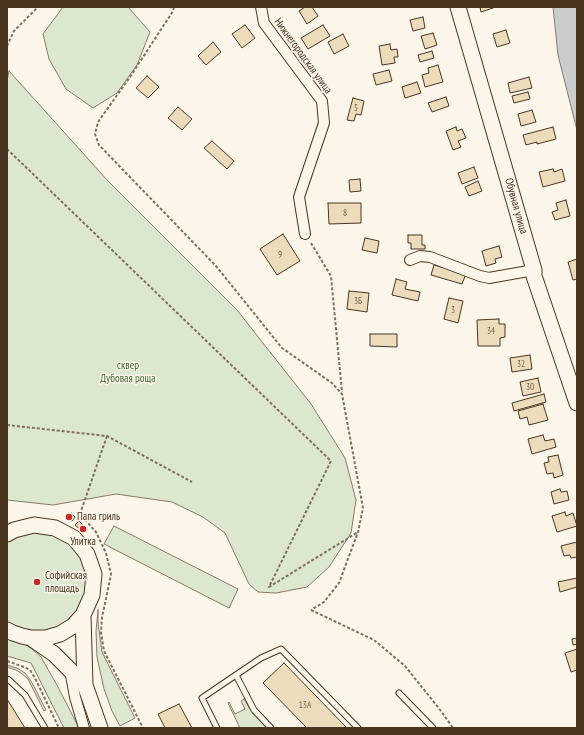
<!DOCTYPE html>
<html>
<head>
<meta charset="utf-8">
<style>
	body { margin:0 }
	#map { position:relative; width:584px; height:735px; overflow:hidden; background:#fbf6e9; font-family:"PT Sans Narrow",sans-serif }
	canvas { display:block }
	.frame { position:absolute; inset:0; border:8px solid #4a3520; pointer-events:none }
</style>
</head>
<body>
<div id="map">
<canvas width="584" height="735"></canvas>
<div class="frame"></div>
</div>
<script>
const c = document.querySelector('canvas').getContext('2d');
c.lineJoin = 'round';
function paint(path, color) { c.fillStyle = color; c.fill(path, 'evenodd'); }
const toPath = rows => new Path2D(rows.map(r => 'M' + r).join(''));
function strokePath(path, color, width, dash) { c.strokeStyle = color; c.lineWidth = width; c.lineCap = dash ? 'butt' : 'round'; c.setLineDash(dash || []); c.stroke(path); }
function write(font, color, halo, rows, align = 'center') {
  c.font = font + ' "PT Sans Narrow",sans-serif'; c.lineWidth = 3; c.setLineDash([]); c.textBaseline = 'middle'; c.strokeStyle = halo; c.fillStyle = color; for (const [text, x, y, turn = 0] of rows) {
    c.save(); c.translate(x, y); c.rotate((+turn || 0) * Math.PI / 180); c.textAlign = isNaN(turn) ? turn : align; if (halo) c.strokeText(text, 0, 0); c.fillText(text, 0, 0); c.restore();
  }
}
const green = toPath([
	[63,7,128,7,150,32,137,65,117,93,93,108,66,89,49,59,43,34,63,7],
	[9,71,108,181,237,310,311,404,345,458,356,500,351,533,329,567,307,587,276,593,258,592,249,584,225,533,203,517,172,502,116,494,53,505,7,500,7,81,9,71],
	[114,526,238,589,229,608,104,544,114,526],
	[41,531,56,534,69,542,79,553,86,566,88,581,86,596,79,610,69,621,56,629,41,632,26,631,12,626,7,622,7,541,12,538,41,531],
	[98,610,98,622,102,652,135,718,120,726,112,711,104,689,97,657,96,631,98,610],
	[7,639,23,643,32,649,41,657,58,687,78,726,79,728,64,728,31,663,7,656,7,639],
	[7,665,17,668,25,673,31,681,46,710,44,711,28,679,21,673,16,670,7,667,7,665],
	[244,699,250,709,266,726,265,728,240,728,228,703,229,702,235,714,245,709,241,701,244,699]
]);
paint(green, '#dce7d0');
strokePath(green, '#887966', 1);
const water = toPath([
	[553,7,577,7,577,130,558,55,553,7]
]);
paint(water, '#c9cecd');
strokePath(water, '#887966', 1);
const building = toPath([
	[305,7,312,7,318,16,307,24,299,11,305,7],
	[480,7,496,7,481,12,480,7],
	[423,17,425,28,413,31,410,20,423,17],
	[245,25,255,38,242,48,232,34,245,25],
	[323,25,330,36,308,49,301,38,323,25],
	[506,30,510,43,497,47,493,34,506,30],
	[433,33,437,45,425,49,421,36,433,33],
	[343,34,349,46,334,54,328,42,343,34],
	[213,42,221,52,206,65,198,56,213,42],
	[390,44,391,50,397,49,398,57,394,57,395,63,382,65,379,46,390,44],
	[432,51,434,58,420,62,418,55,432,51],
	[438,65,443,82,425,87,422,75,429,73,428,68,438,65],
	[389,70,392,81,376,85,373,74,389,70],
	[147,76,159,87,148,98,136,88,147,76],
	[529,77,532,88,510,93,508,83,529,77],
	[417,82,421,93,405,98,402,87,417,82],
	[528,92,530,99,514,103,512,96,528,92],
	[446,97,449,106,432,112,428,103,446,97],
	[353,98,364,101,361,115,356,114,354,121,347,120,353,98],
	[178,107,192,119,182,130,168,118,178,107],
	[532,110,536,122,521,126,518,114,532,110],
	[456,127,457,131,462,129,466,138,458,141,461,147,453,150,446,131,456,127],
	[553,127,556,139,537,144,537,142,526,145,523,135,553,127],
	[212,141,234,161,227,169,204,148,212,141],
	[474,167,478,178,462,184,458,173,474,167],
	[553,169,554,172,562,169,565,181,543,187,539,172,553,169],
	[360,179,361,191,350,192,349,180,360,179],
	[478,181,482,191,469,196,465,187,478,181],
	[566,200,570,216,555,220,552,212,558,210,556,203,566,200],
	[328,203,361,203,361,223,329,224,328,203],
	[283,234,300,261,277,275,260,249,283,234],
	[408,235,422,235,422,245,425,245,425,249,411,249,411,243,408,243,408,235],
	[365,238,379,241,377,253,362,250,365,238],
	[499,246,502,257,495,259,496,263,486,266,482,251,499,246],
	[577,259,577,279,573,280,568,262,577,259],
	[434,265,466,274,462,284,431,275,434,265],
	[396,279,407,282,405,289,420,292,418,301,392,295,396,279],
	[349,291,369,293,367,312,347,309,349,291],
	[449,298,463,301,458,323,444,319,449,298],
	[499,319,499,324,505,324,505,337,500,338,500,346,478,346,477,320,499,319],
	[370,334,397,334,397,347,370,346,370,334],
	[530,355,532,369,512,372,510,358,530,355],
	[538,378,541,392,523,396,520,382,538,378],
	[544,394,546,402,514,411,512,403,544,394],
	[543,404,548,420,529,425,527,417,520,419,518,411,543,404],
	[543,435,545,441,554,439,556,447,532,454,528,439,543,435],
	[558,455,563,475,554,478,553,473,547,474,544,463,549,462,548,457,558,455],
	[560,489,561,492,567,491,569,500,554,504,551,492,560,489],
	[565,512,566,516,573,513,577,526,557,532,552,516,565,512],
	[71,513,75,517,72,521,67,518,71,513],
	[79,521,86,528,83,532,75,525,79,521],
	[577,542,577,557,571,558,570,555,564,556,561,546,577,542],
	[577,578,577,587,560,592,558,582,577,578],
	[577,638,577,644,573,645,572,639,577,638],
	[577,649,577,670,571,672,565,653,577,649],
	[284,663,347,728,307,728,263,683,284,663],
	[7,699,25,728,7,728,7,699],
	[179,704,192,728,165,728,158,714,179,704]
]);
paint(building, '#ecdcbc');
strokePath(building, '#4a3520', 1);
const lane = toPath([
	[236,675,254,710,271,728],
	[7,679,9,680,25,695,45,728],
	[399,693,433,728],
	[217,728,202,698,261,658,281,649,358,728]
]);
const street = toPath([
	[261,7,264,23,322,101,324,123,299,197,305,234],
	[410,260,420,256,430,257,480,276,489,278,534,270],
	[70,670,75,697,84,728]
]);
const secondary = toPath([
	[458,7,534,270,534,276,577,403],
	[7,534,14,530,34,525,55,528,74,538,87,554,94,574,92,595,83,615,73,626,60,634,46,638,31,638,22,636,13,633,7,630],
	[83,615,85,685,100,728],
	[31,638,54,654,85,685]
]);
strokePath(lane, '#4a3520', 7);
strokePath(street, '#4a3520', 12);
strokePath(secondary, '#4a3520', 17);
strokePath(toPath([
	[174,7,173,11,130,77,98,122,95,134,99,145,216,266,282,348,332,383,342,394,363,508,358,532,339,583,324,602,311,610],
	[7,46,14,31,38,7],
	[7,149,331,461,269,587,358,532],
	[311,243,331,276,342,392],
	[7,425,107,436,192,482],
	[107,436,80,514,96,532,106,553,111,574,107,594,102,617,101,632,104,651,143,728],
	[311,610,374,640,405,666,441,711,453,728],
	[7,661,24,667,30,670,35,678,59,728]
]), '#7f6f5c', 2, [3, 2]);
strokePath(lane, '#fbf6e9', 5);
strokePath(street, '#fbf6e9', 10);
strokePath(secondary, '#fbf6e9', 15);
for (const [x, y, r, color] of [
	[69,517,4,"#c62828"],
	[83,529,4,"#c62828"],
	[37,582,4,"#c62828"]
]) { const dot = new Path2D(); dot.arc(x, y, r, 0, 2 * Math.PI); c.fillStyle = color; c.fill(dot); strokePath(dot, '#fbf6e9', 1.5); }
write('9px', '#725f47', null, [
	["5",356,108],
	["8",345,213],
	["9",280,255],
	["3Б",358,301],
	["3",453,310],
	["34",491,331],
	["32",521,364],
	["30",530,387],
	["13А",305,705]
]);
write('11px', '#4a3520', '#fbf6e9', [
	["Нижнегородская улица",303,56,54],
	["Обувная улица",516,206,74]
]);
write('11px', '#436837', '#fbf6e9', [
	["сквер",128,366],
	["Дубовая роща",128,379]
]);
write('11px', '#4a3520', '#fbf6e9', [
	["Папа гриль",77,517],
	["Улитка",83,542,"center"],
	["Софийская",45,576],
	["площадь",45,589]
], 'left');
</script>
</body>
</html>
